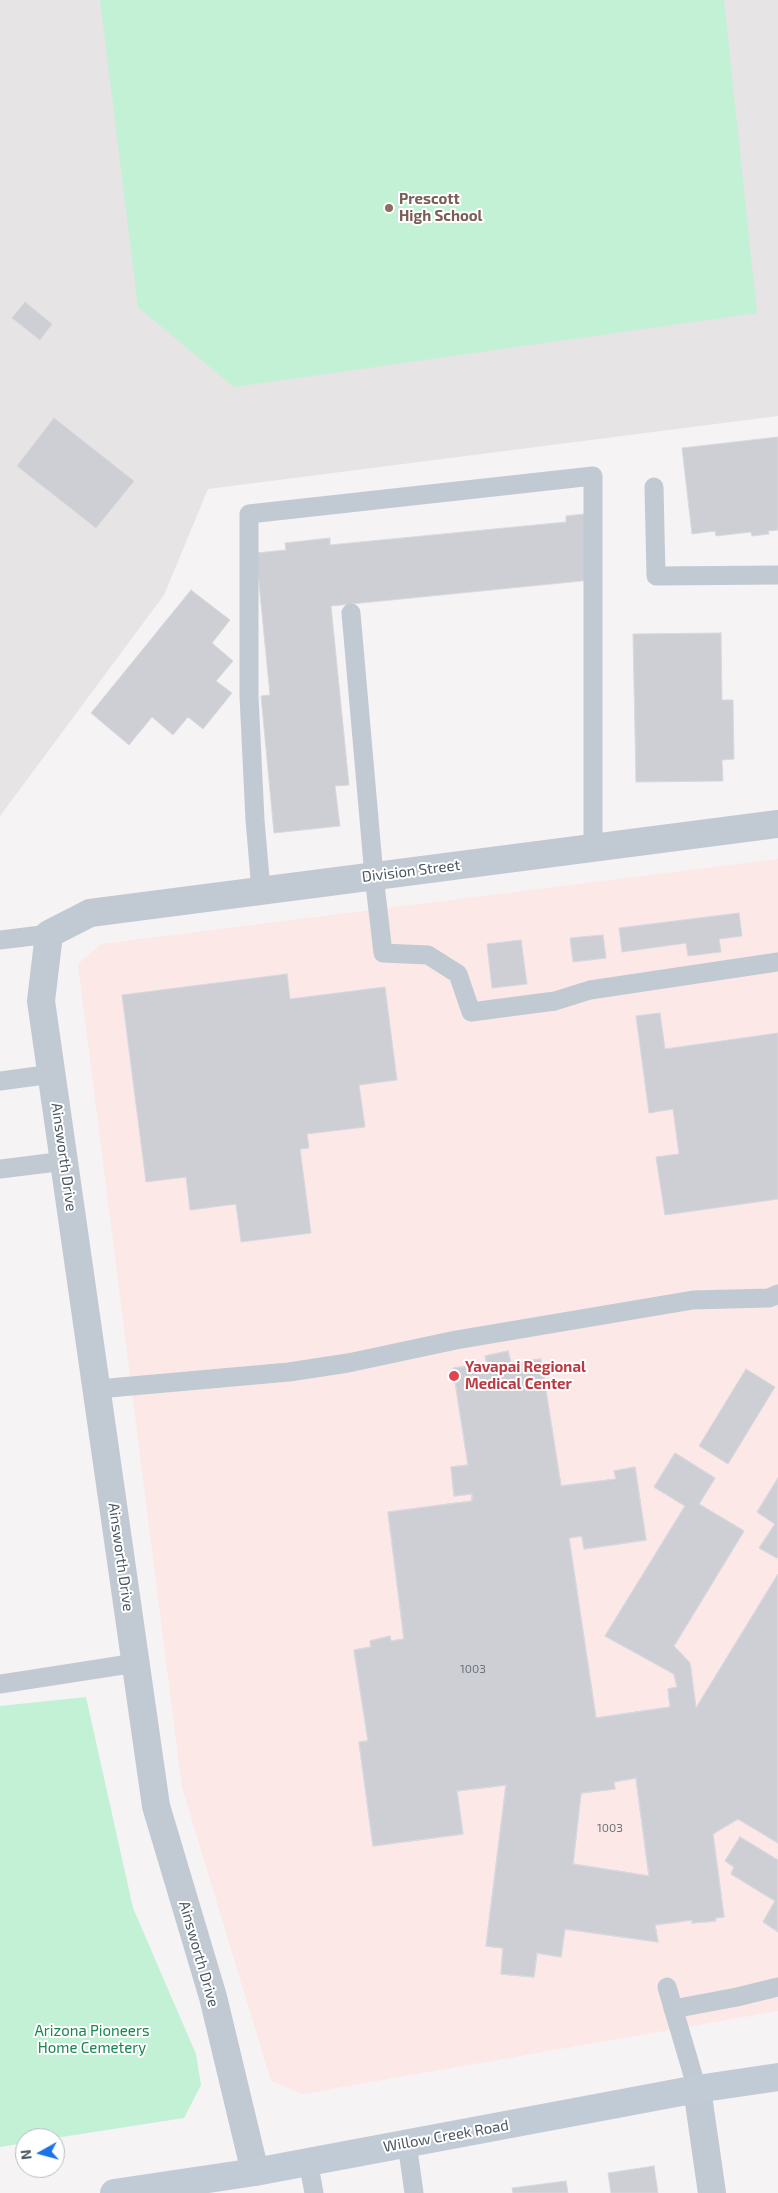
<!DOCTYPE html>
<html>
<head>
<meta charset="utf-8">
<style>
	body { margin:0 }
	#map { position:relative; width:778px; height:2193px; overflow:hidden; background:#f5f3f3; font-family:"Exo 2",sans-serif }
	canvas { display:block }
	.north { position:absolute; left:15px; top:2128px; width:50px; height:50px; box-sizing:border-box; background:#fff; border:1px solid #b7bbc0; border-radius:50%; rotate:263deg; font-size:14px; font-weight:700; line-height:20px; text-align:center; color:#4a5661 }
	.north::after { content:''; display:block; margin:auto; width:18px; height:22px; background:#1a73e8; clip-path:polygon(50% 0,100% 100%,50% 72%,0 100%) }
</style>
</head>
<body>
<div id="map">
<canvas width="778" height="2193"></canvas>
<div class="north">N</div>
</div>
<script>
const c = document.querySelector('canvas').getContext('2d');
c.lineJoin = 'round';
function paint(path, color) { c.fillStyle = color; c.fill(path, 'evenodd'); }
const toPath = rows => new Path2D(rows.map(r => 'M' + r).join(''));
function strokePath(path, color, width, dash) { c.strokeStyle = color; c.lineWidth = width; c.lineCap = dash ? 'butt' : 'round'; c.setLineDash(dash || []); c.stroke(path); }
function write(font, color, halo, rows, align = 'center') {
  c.font = font + ' "Exo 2",sans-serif'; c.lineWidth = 4; c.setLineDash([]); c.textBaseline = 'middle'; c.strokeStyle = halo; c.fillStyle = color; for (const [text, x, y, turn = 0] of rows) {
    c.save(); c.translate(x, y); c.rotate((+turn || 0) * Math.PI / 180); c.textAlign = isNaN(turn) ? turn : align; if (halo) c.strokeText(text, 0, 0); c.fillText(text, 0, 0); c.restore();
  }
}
paint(toPath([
	[0,0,778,0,778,416,208,489,164,595,0,816]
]), '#e6e4e5');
paint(toPath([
	[778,859,778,2011,302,2094,271,2081,182,1787,78,964,101,944]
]), '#fce8e6');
paint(toPath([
	[100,0,724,0,757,313,234,387,138,307],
	[86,1697,133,1908,196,2054,201,2085,184,2118,55,2138,25,2138,25,2143,0,2147,0,1706]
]), '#c3f1d5');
const building = toPath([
	[25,302,52,324,40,340,12,318,25,302],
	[54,418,134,481,96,528,17,466,54,418],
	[778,437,778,530,768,531,769,534,752,536,751,532,716,536,715,531,692,534,682,448,778,437],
	[584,514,591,580,331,606,349,785,335,786,340,826,274,833,261,696,270,695,256,553,286,550,285,543,330,538,330,545,566,522,566,516,584,514],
	[191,590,230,620,212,643,233,661,216,681,232,693,203,729,188,717,173,735,152,717,129,745,91,713,191,590],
	[721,633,722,700,733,700,734,759,722,760,723,781,636,782,633,634,721,633],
	[739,913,742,936,719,939,721,952,688,956,686,943,622,952,619,928,739,913],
	[603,935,606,958,573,962,570,938,603,935],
	[521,940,527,984,492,988,487,944,521,940],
	[287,974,290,999,385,987,397,1080,359,1085,365,1127,307,1134,309,1148,300,1149,311,1233,241,1242,236,1204,190,1210,186,1177,146,1182,122,995,287,974],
	[660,1013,665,1049,778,1033,778,1199,665,1215,656,1157,679,1154,673,1109,649,1113,636,1016,660,1013],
	[508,1351,511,1363,541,1359,561,1486,616,1479,614,1471,635,1467,646,1540,584,1549,582,1536,569,1538,596,1718,670,1707,668,1689,677,1687,674,1674,605,1636,685,1506,654,1487,675,1453,715,1478,699,1504,744,1531,674,1646,690,1663,696,1708,778,1574,778,1843,738,1819,713,1834,724,1917,715,1918,716,1921,692,1923,692,1920,655,1925,658,1942,565,1929,561,1957,537,1953,534,1977,501,1974,503,1948,486,1946,506,1785,457,1791,463,1834,373,1846,359,1742,368,1741,354,1650,371,1647,370,1641,390,1636,391,1641,404,1639,388,1512,472,1501,472,1494,454,1496,451,1467,468,1465,453,1368,487,1364,485,1356,508,1351],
	[636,1778,649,1876,573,1864,581,1793,615,1789,614,1782,636,1778],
	[508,1351,511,1363,541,1359,561,1486,616,1479,614,1471,635,1467,646,1540,584,1549,582,1536,569,1538,596,1718,670,1707,668,1689,677,1687,674,1674,605,1636,685,1506,654,1487,675,1453,715,1478,699,1504,744,1531,674,1646,690,1663,696,1708,778,1574,778,1843,738,1819,713,1834,724,1917,715,1918,716,1921,692,1923,692,1920,655,1925,658,1942,565,1929,561,1957,537,1953,534,1977,501,1974,503,1948,486,1946,506,1785,457,1791,463,1834,373,1846,359,1742,368,1741,354,1650,371,1647,370,1641,390,1636,391,1641,404,1639,388,1512,472,1501,472,1494,454,1496,451,1467,468,1465,453,1368,487,1364,485,1356,508,1351],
	[636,1778,649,1876,573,1864,581,1793,615,1789,614,1782,636,1778],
	[508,1351,511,1363,541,1359,561,1486,616,1479,614,1471,635,1467,646,1540,584,1549,582,1536,569,1538,596,1718,670,1707,668,1689,677,1687,674,1674,605,1636,685,1506,654,1487,675,1453,715,1478,699,1504,744,1531,674,1646,690,1663,696,1708,778,1574,778,1843,738,1819,713,1834,724,1917,715,1918,716,1921,692,1923,692,1920,655,1925,658,1942,565,1929,561,1957,537,1953,534,1977,501,1974,503,1948,486,1946,506,1785,457,1791,463,1834,373,1846,359,1742,368,1741,354,1650,371,1647,370,1641,390,1636,391,1641,404,1639,388,1512,472,1501,472,1494,454,1496,451,1467,468,1465,453,1368,487,1364,485,1356,508,1351],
	[746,1369,775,1387,728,1464,699,1446,746,1369],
	[778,1478,778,1556,777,1558,759,1548,775,1524,757,1512,778,1478],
	[778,1478,778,1556,777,1558,759,1548,775,1524,757,1512,778,1478],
	[778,1478,778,1556,777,1558,759,1548,775,1524,757,1512,778,1478],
	[636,1778,649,1876,573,1864,581,1793,615,1789,614,1782,636,1778],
	[740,1837,778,1860,778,1932,763,1922,775,1901,731,1874,734,1867,725,1861,740,1837],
	[740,1837,778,1860,778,1932,763,1922,775,1901,731,1874,734,1867,725,1861,740,1837],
	[740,1837,778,1860,778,1932,763,1922,775,1901,731,1874,734,1867,725,1861,740,1837],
	[654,2166,658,2193,611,2193,608,2173,654,2166],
	[566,2181,568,2193,513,2193,512,2188,566,2181]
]);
paint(building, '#cdcfd5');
strokePath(building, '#d7d9de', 1);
strokePath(toPath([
	[654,487,656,576,778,575],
	[351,613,374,876,383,953,428,955,458,974,471,1012,555,1001,590,990,778,962],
	[261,890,255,820,249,696,249,514,593,476,593,848],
	[0,940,49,934],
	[0,1081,52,1074],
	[0,1169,65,1161],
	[98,1389,289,1372,348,1363,456,1340,693,1300,769,1298,778,1294],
	[0,1684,136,1663],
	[667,1987,697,2089],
	[673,2009,737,1997,778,1987],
	[407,2143,414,2193],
	[308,2161,314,2193]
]), '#c1cad2', 19);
strokePath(toPath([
	[697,2089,712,2193],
	[255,2172,213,1997,156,1806,41,1001,49,934,90,913,778,824]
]), '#c1cad2', 28);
strokePath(toPath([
	[114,2193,255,2172,697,2089,778,2077]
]), '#c1cbd6', 28);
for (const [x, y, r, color] of [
	[389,208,5,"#8d6e63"],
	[454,1376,6,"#e0444e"]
]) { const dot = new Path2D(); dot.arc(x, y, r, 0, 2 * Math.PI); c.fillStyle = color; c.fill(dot); strokePath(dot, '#fff', 2); }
write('12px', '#6b747e', null, [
	["1003",473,1669],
	["1003",610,1828]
]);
write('bold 15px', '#785e54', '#fff', [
	["Prescott",399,199],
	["High School",399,216]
], 'left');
write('15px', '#4a5661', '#fff', [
	["Division Street",411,871,-7],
	["Ainsworth Drive",64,1157,82],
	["Ainsworth Drive",121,1557,82],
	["Ainsworth Drive",199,1954,74],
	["Willow Creek Road",446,2136,-10]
]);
write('bold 15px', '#be3a42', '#fff', [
	["Yavapai Regional",465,1367],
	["Medical Center",465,1384]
], 'left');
write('15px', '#17864f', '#fff', [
	["Arizona Pioneers",92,2031],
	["Home Cemetery",92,2048]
]);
</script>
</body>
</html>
